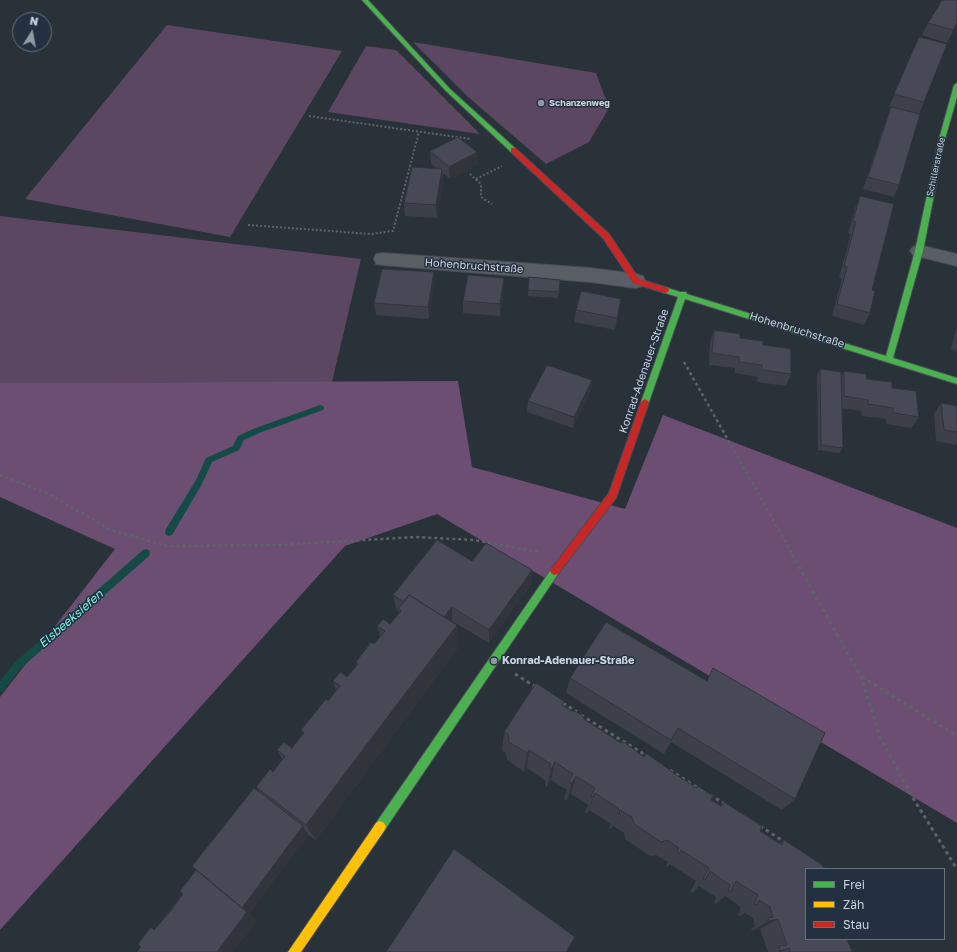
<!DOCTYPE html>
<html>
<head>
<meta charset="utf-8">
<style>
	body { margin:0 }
	#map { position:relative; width:957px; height:952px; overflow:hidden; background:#293139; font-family:"Golos Text",sans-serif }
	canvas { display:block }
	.legend { position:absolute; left:805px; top:868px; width:140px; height:72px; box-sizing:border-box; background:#23303f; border:1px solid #66717e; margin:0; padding:5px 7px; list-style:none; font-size:12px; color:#cbd3dd }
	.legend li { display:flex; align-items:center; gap:8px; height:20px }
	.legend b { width:20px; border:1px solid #66717e }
	.north { position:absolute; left:12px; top:12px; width:40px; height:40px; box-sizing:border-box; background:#23303f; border:1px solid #66717e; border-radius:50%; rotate:11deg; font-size:11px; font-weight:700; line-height:16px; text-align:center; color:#cbd3dd }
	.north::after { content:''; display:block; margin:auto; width:14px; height:18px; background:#929aa4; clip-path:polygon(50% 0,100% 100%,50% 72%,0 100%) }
</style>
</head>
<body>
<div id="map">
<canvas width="957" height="952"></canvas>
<ul class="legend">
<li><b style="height:5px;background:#4caf50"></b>Frei</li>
<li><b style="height:5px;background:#ffc107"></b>Zäh</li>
<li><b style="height:5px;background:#c62828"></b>Stau</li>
</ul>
<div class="north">N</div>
</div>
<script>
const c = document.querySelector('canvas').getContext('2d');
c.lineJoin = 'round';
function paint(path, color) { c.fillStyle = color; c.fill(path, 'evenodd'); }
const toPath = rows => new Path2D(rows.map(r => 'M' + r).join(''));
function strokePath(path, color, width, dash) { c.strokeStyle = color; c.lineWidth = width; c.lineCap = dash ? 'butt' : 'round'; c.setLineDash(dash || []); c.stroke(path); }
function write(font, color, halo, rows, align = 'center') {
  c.font = font + ' "Golos Text",sans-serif'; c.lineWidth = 3; c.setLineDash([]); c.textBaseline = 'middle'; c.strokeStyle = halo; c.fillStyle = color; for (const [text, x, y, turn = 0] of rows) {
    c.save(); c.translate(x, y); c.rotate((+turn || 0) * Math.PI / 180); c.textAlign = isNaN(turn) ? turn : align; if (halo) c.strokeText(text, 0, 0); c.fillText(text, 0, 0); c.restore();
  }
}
paint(toPath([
	[167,25,342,51,230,237,25,199],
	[413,42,596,73,609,108,589,142,546,164,468,97],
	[366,46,396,50,480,134,328,112],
	[0,216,361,259,332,382,0,383]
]), '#5b4761');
paint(toPath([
	[458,381,472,467,625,509,663,415,957,528,957,823,437,514,345,546,0,930,0,697,115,549,0,497,0,383]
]), '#6c4e72');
paint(toPath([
	[320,405,323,406,324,408,323,410,259,433,244,440,239,450,212,462,202,484,172,535,169,536,166,535,165,532,166,529,196,480,206,458,233,446,238,436,253,429,320,405],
	[146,549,149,550,150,553,149,556,20,669,3,691,0,692,0,681,14,663,143,550,146,549]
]), '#154b47');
const street = toPath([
	[919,245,957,254,957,266,913,255,910,251,913,247,919,245],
	[383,253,590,268,636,274,643,276,645,281,643,286,636,288,590,282,383,265,376,264,374,259,376,254,383,253]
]);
const fast = toPath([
	[362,0,368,0,450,89,515,148,515,152,511,152,446,91,362,0],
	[957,83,957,97,945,139,923,251,893,358,957,378,957,384,685,299,649,402,645,405,642,404,641,402,678,297,662,292,661,290,665,287,680,292,686,292,687,294,886,356,915,251,939,139,954,85,957,83],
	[555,567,558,568,560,571,558,574,384,831,380,833,376,831,374,827,376,823,552,568,555,567]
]);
const slow = toPath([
	[380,821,384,823,386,827,384,831,301,952,288,952,376,823,380,821]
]);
const jam = toPath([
	[511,148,515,148,609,234,639,279,668,288,669,290,668,292,665,293,633,283,603,238,511,152,511,148],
	[645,399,649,402,616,498,558,574,555,575,552,574,550,571,552,568,609,493,641,402,645,399]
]);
strokePath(street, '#474d55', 2);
strokePath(fast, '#474d55', 2);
strokePath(slow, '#474d55', 2);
strokePath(jam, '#474d55', 2);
strokePath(toPath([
	[309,116,471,139],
	[470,174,481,184,481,197,492,204],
	[476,179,502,166],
	[248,225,371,234,393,231,419,132]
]), '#5e6369', 2, [2, 2]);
strokePath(toPath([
	[684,362,793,555],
	[0,475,47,493,111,530,167,546,278,545,416,537,474,540,539,552]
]), '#5e6369', 2.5, [3, 3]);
strokePath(toPath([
	[792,554,861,677,880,737,913,798,957,869],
	[515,674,536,687],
	[862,677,957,736],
	[563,703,577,712],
	[581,715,647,756],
	[670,770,699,789],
	[710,795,725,804],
	[760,826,786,843]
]), '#5e6369', 3, [3.5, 3.5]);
paint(street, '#595e64');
paint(fast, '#4caf50');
paint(slow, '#ffc107');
paint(jam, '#c62828');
paint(toPath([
	[928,23,957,27,947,43,922,35],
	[919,37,924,102,919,114,899,185,894,197,863,189,886,120,891,107,889,107],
	[430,151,477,152,477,165,450,179,443,173,443,181,437,218,405,216,404,203,437,168,431,164],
	[860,196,872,290,870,313,864,325,832,316,842,279,839,278,851,234,848,234,855,208],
	[529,277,560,280,558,298,528,296],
	[434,285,429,319,376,315,374,303],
	[504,290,500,316,463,313,463,301],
	[576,310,619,311,615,330,574,322],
	[957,326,957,351,951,349],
	[714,330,763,345,791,374,786,386,757,382,758,377,735,373,735,368,709,365,710,342],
	[820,369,841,377,844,371,892,388,919,417,911,428,887,424,886,419,862,416,861,411,842,408,843,448,839,453,818,450,817,375],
	[592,380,590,391,573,428,527,412,528,401],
	[941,403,957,406,957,445,936,441,934,414],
	[472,561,532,570,531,584,489,643,452,621,452,622,457,625,458,648,316,840,308,835,249,914,247,912,257,920,233,952,137,952,261,794,256,787,273,772,282,759,277,750,292,748,303,734,301,730,328,701,336,691,333,681,347,677,357,666,356,662,374,644,380,637,377,626,390,624,399,613,398,611,396,609,393,595],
	[606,622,795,799,782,810,671,742,664,754,566,693,570,678],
	[564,706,711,800,721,806,724,802,760,831,780,843,784,840,823,867,826,869,806,869,852,952,767,952,768,952,760,929,752,931,751,929,755,926,753,918,745,913,740,916,738,915,741,907,725,896,716,904,714,903,716,897,699,886,692,893,690,892,696,881,670,864,668,867,666,866,668,862,656,855,650,856,625,839,624,833,613,826,611,829,609,828,611,824,589,810,587,814,585,812,588,805,571,794,567,800,565,800,564,798,567,790,551,780,547,787,545,786,546,781,527,768,524,772,507,760,506,753,502,751,504,732]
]), '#3d404a');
paint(toPath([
	[957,23,957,27,947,43,953,30],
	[477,152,477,165,450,179,449,167],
	[442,169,443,181,437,218,436,205],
	[434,272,434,285,429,319,428,307],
	[504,278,504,290,500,316,500,304],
	[621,299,619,311,615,330,617,318],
	[592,380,590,391,573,428,574,417],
	[532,570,531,584,489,643,489,630],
	[452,607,452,621,440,637,439,624],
	[457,625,458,648,316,840,306,825],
	[529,750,527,768,524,772,527,753],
	[555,762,551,780,547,787,551,769],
	[576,776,571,794,567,800,572,783],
	[595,793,589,810,587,814,593,797],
	[303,826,308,835,249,914,247,912,257,920,233,952,217,952,196,870],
	[778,919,760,929,752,931,769,921],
	[789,948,781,952,777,952]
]), '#32343c');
const building = toPath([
	[942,0,957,0,957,23,953,30,928,23,942,0],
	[919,37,947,44,924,102,894,94,919,37],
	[891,107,920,114,899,185,868,177,891,107],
	[458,137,477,152,449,167,430,151,458,137],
	[412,167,442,169,436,205,404,203,412,167],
	[860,196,894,204,872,290,875,291,870,313,837,304,847,267,844,266,856,222,853,221,860,196],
	[382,269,434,272,428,307,374,303,382,269],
	[468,275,504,278,500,304,463,301,468,275],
	[529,277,560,280,559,292,528,290,529,277],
	[581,291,621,299,617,318,576,310,581,291],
	[714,330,740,334,740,338,763,341,763,345,791,349,791,374,762,370,762,365,739,362,739,357,712,353,714,330],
	[547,365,592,380,574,417,528,401,547,365],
	[820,369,841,372,843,448,821,445,820,369],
	[844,371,866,374,867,379,892,382,892,388,916,391,919,417,894,413,893,408,868,404,868,400,844,396,844,371],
	[941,403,957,406,957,432,944,430,941,403],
	[437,540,472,561,486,543,532,570,489,630,452,607,444,617,409,595,404,602,393,595,437,540],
	[409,595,457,625,306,825,256,787,270,769,273,772,285,756,277,750,284,742,292,748,304,733,301,730,326,699,328,701,340,686,333,681,340,672,347,677,358,664,356,662,371,642,374,644,385,631,377,626,383,619,390,624,401,611,398,609,409,595],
	[606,622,707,681,713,668,825,733,795,799,678,728,671,740,570,678,606,622],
	[536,683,565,702,562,705,572,711,575,711,583,716,584,719,621,743,624,742,644,757,646,753,678,776,697,788,698,786,713,796,711,800,721,806,724,802,762,826,760,831,782,845,784,840,821,864,823,867,825,867,826,869,806,869,806,939,847,939,852,952,790,952,789,948,780,951,779,946,787,945,778,919,769,921,768,918,773,917,770,907,759,900,757,905,754,904,758,895,736,881,730,892,728,891,730,885,710,871,705,880,703,879,709,868,681,850,679,854,677,852,679,848,667,840,661,842,634,824,632,817,620,810,619,814,617,812,619,809,595,793,593,797,591,796,595,788,576,776,572,783,571,783,569,781,573,774,555,762,551,769,549,768,551,764,529,750,527,753,509,742,508,734,504,732,536,683],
	[254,788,303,826,242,908,192,866,254,788],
	[454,849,575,937,566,952,386,952,454,849],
	[196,870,247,912,217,952,137,952,141,947,138,944,151,927,154,930,170,912,183,894,180,891,196,870]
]);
paint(building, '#474a56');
strokePath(building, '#32343c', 1);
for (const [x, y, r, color] of [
	[541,103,4,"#929aa4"],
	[494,661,4,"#929aa4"]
]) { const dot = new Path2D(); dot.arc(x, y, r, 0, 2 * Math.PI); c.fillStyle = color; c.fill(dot); strokePath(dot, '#23303f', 1.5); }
write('bold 9px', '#cbd3dd', '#23303f', [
	["Schanzenweg",549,103]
], 'left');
write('9px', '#cbd3dd', '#23303f', [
	["Schillerstraße",936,167,-78]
]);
write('11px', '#cbd3dd', '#23303f', [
	["Hohenbruchstraße",474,266,4],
	["Hohenbruchstraße",797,330,17],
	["Konrad-Adenauer-Straße",644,371,-71]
]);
write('bold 11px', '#cbd3dd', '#23303f', [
	["Konrad-Adenauer-Straße",502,661]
], 'left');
write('italic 12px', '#7feee1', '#23303f', [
	["Elsbeeksiefen",71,619,-41]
]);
</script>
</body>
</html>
